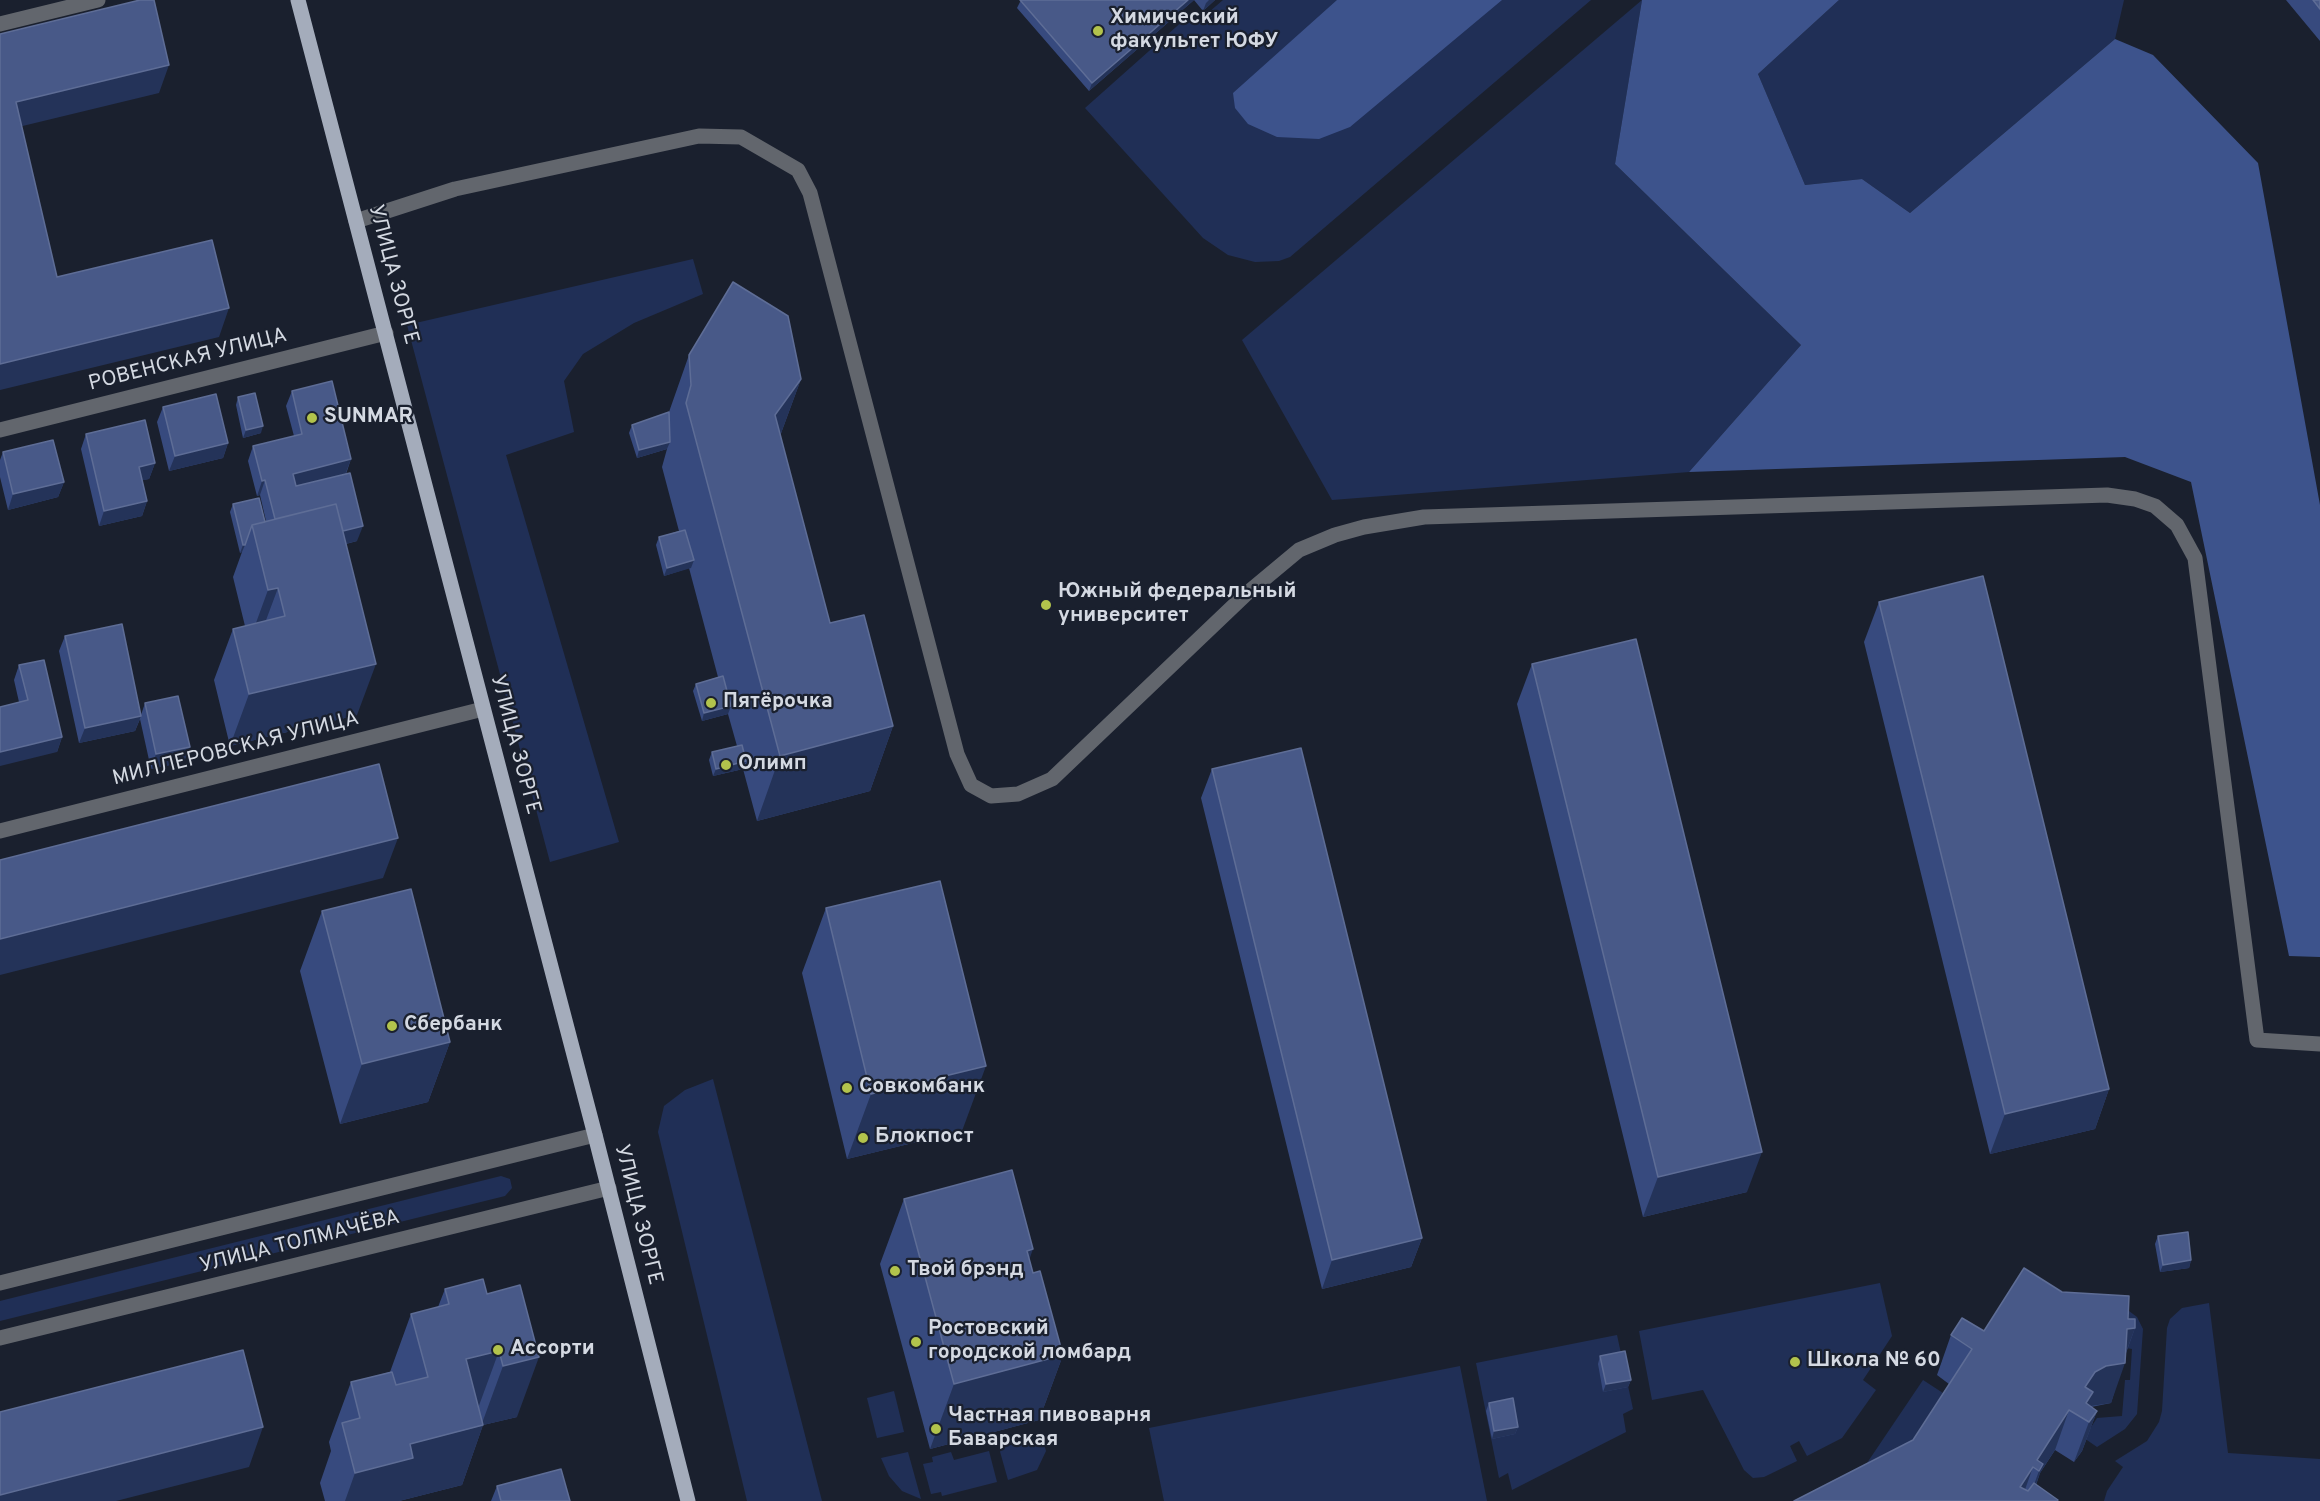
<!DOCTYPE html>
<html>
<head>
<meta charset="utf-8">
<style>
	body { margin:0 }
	canvas { display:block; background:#1a202e }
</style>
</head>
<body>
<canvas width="2320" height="1501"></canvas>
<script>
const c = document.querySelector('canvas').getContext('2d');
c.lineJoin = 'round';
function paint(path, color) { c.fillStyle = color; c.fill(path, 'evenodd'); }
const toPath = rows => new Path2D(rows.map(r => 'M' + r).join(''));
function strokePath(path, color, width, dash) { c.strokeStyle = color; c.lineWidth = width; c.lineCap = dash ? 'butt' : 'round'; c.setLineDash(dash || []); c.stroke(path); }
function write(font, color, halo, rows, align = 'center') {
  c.font = font + ' Overpass,sans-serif'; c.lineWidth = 4.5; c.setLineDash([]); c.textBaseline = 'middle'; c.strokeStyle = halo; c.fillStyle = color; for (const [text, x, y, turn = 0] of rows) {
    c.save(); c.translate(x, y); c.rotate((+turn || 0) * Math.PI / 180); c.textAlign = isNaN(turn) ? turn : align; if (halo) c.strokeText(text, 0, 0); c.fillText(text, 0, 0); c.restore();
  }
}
paint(toPath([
	[1223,0,1591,0,1290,257,1279,261,1255,262,1228,255,1203,238,1085,108,1194,11,1202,18],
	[1642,0,1615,164,1801,345,1689,472,1332,500,1242,340],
	[1839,0,2124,0,2115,39,1910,213,1862,179,1805,185,1758,74],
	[693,259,703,294,634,323,583,354,564,381,574,432,506,455,619,842,550,862,407,325],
	[713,1079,822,1501,747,1501,658,1132,664,1106,685,1090],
	[501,1176,510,1179,512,1188,505,1196,0,1321,0,1301],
	[1880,1283,1892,1336,1863,1380,1876,1390,1842,1438,1807,1456,1799,1441,1790,1446,1797,1461,1764,1477,1753,1478,1744,1470,1703,1390,1652,1400,1639,1331],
	[2209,1303,2228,1453,2320,1459,2320,1501,2104,1501,2107,1491,2123,1467,2115,1461,2147,1441,2159,1422,2162,1411,2167,1328,2170,1319,2182,1308],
	[2129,1311,2137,1317,2143,1329,2137,1414,2125,1429,2097,1447,2084,1438,2097,1418,2122,1416,2125,1380,2130,1380,2132,1349,2126,1348],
	[1617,1335,1633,1409,1623,1414,1626,1432,1512,1490,1508,1473,1499,1478,1476,1363],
	[1460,1366,1487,1501,1164,1501,1149,1428],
	[1923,1380,1943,1393,1891,1473,1835,1501,1793,1501,1867,1463],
	[894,1391,904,1432,877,1438,867,1398],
	[1042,1437,1046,1451,1037,1470,1008,1480,999,1448],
	[989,1451,997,1482,942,1496,941,1492,931,1494,923,1464,933,1462,932,1457,951,1452,954,1460],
	[908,1452,921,1499,902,1491,889,1476,881,1458]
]), '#202f56');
paint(toPath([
	[1337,0,1502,0,1350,127,1319,139,1277,137,1248,124,1235,108,1233,93],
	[1642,0,1839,0,1758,74,1805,185,1862,179,1910,213,2115,39,2153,55,2258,163,2320,505,2320,957,2289,956,2191,482,2125,457,1689,472,1801,345,1615,164]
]), '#3d538c');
strokePath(toPath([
	[0,24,98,0],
	[356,221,455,189,699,136,741,137,798,170,810,193,957,754,971,785,991,796,1018,794,1052,779,1245,595,1299,550,1335,535,1364,527,1424,517,2107,495,2135,499,2155,506,2177,525,2195,558,2257,1040,2320,1044],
	[0,430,386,333],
	[0,831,483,709],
	[0,1283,595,1135],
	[0,1338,609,1188]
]), '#62666d', 15);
strokePath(toPath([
	[298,0,595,1135,688,1501]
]), '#a4acbb', 15);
paint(toPath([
	[1021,0,1215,0,1203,11,1194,0,1089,91,1017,8],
	[2286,0,2320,0,2320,41],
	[689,355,801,379,780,436,830,623,893,726,870,791,757,821,743,769,713,776,709,760,712,752,737,746,728,714,702,721,693,691,696,684,718,677,689,568,664,576,656,545,659,537,679,531,662,467,667,449,637,458,629,433,632,425,669,412],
	[292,391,351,459,346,474,357,541,346,544,357,715,230,746,214,680,233,629,245,626,233,577,242,552,240,553,230,512,233,504,266,521,260,495,257,496,248,461,253,446,294,436,286,406],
	[238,397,261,433,243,438,236,405],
	[163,407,228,443,223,458,169,471,157,422],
	[86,434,155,463,149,479,142,480,147,501,142,516,99,526,81,449],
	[3,452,64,482,58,497,8,510,0,477,0,460],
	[1879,602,2109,1089,2095,1129,1990,1154,1864,642],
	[65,636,141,715,145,703,184,762,151,769,140,719,135,731,79,743,59,651],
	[1532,664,1747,1192,1643,1217,1517,704],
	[19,665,62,737,57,752,19,702,14,680],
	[1212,769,1422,1238,1411,1267,1322,1289,1201,798],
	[826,908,962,1131,847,1159,802,973],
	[322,911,450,1042,428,1102,340,1124,300,971],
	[904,1199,1029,1259,1033,1273,1063,1355,1039,1420,930,1449,880,1264],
	[2158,1236,2191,1260,2189,1268,2160,1272,2155,1244],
	[483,1279,517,1417,483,1425,462,1485,399,1501,325,1501,320,1483,331,1451,329,1442,351,1382,390,1372,411,1314,438,1307,445,1289],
	[2062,1292,2128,1319,2135,1328,2126,1353,2111,1403,2091,1407,2097,1411,2082,1451,2074,1462,2055,1450,2040,1473,2036,1485,2057,1501,1794,1501,1913,1440,1949,1384,1937,1375,1951,1335,1984,1331],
	[1600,1356,1631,1380,1628,1387,1603,1392,1598,1364],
	[1489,1403,1518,1427,1515,1434,1492,1439,1486,1411],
	[497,1486,570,1501,491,1501]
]), '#374a7e');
paint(toPath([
	[1188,0,1194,0,1089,91,1092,83],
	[1209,0,1215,0,1203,11,1206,3],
	[169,65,159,93,6,130,16,102],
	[229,308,219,337,0,390,0,364],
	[801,379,777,444,775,415],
	[263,426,261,433,243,438,246,430],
	[670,442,667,449,637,458,639,450],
	[228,443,223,458,169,471,175,456],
	[351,459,345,475,287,489,293,474],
	[155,463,149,479,134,482,139,467],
	[265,480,260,495,257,496,262,481],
	[64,482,58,497,8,510,13,494],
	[147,501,142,516,99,526,104,511],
	[363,526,357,541,275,561,281,545],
	[243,545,245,545,242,552,240,553],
	[694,560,691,568,664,576,667,568],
	[278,588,259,639,249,642,268,590],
	[376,664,357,715,230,746,249,694],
	[731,706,728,714,702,721,704,713],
	[141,716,135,731,79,743,85,728],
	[893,726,870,791,757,821,780,756],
	[62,737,57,752,0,766,0,752],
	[190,747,184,762,151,769,156,754],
	[746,761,743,769,713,776,716,769],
	[398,838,383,878,0,975,0,939],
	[450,1042,428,1102,340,1124,362,1064],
	[986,1066,962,1131,847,1159,871,1094],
	[2109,1089,2095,1129,1990,1154,2005,1114],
	[1762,1152,1747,1192,1643,1217,1658,1177],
	[1422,1238,1411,1267,1322,1289,1332,1260],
	[1033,1249,1010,1314,1027,1251],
	[2191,1260,2189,1268,2160,1272,2163,1265],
	[2135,1328,2122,1363,2125,1363,2111,1403,2091,1406,2087,1409,2083,1419,2085,1387,2127,1329],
	[499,1351,477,1411,466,1359],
	[1063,1355,1039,1420,930,1449,954,1384],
	[539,1357,517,1417,483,1425,462,1485,399,1501,345,1501,355,1473,410,1444,481,1426,503,1366],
	[1631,1380,1628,1387,1603,1392,1606,1384],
	[2069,1410,2055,1450,2040,1473,2030,1501,2028,1501,2039,1471,2037,1460],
	[2097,1411,2082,1451,2074,1462,2089,1422],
	[263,1427,249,1467,116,1501,0,1501,0,1495],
	[1518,1427,1515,1434,1492,1439,1494,1431],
	[2033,1467,2021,1501,2020,1487]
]), '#243359');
const building = toPath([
	[140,0,154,0,169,65,16,102,57,277,212,240,229,308,0,364,0,34,140,0],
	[1020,0,1188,0,1092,83,1020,0],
	[2313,0,2320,0,2320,9,2313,0],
	[733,282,788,316,801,379,775,415,830,623,864,615,893,726,780,756,686,403,691,385,689,355,733,282],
	[332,381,351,459,293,474,296,486,350,473,363,526,343,531,336,504,275,519,265,480,262,481,253,446,302,434,292,391,332,381],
	[255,393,263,426,246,430,238,397,255,393],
	[216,394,228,443,175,456,163,407,216,394],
	[669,412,670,442,639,450,632,425,669,412],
	[145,420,155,463,139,467,147,501,104,511,86,434,145,420],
	[53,440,64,482,13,494,3,452,53,440],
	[259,498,265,522,252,525,245,545,243,545,233,504,259,498],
	[336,504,376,664,249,694,233,629,285,616,278,588,268,590,252,525,336,504],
	[685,530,694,560,667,568,659,537,685,530],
	[1983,576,2109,1089,2005,1114,1879,602,1983,576],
	[122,624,141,716,85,728,65,636,122,624],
	[1636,639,1762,1152,1658,1177,1532,664,1636,639],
	[44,660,62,737,0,752,0,707,28,700,19,665,44,660],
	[723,676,731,706,704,713,696,684,723,676],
	[178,696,190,747,156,754,145,703,178,696],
	[742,745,746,761,716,769,712,752,742,745],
	[1301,748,1422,1238,1332,1260,1212,769,1301,748],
	[379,764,398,838,0,939,0,860,379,764],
	[940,881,986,1066,871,1094,826,908,940,881],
	[411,889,450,1042,362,1064,322,911,411,889],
	[1012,1170,1033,1249,1027,1251,1033,1273,1040,1271,1063,1355,954,1384,904,1199,1012,1170],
	[2188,1232,2191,1260,2163,1265,2158,1236,2188,1232],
	[2024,1268,2062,1292,2129,1296,2128,1319,2135,1319,2135,1328,2127,1329,2125,1363,2106,1366,2095,1372,2085,1387,2093,1392,2086,1403,2097,1411,2089,1422,2069,1410,2037,1460,2043,1464,2039,1471,2033,1467,2020,1487,2028,1491,2034,1483,2058,1500,2057,1501,1794,1501,1913,1440,1972,1349,1951,1335,1962,1318,1984,1331,2024,1268],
	[483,1279,487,1294,520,1285,539,1357,503,1366,499,1351,466,1359,483,1425,410,1444,413,1458,355,1473,342,1423,360,1418,351,1382,392,1372,396,1385,428,1377,411,1314,449,1304,445,1289,483,1279],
	[243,1350,263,1427,0,1495,0,1412,243,1350],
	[1625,1351,1631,1380,1606,1384,1600,1356,1625,1351],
	[1513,1398,1518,1427,1494,1431,1489,1403,1513,1398],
	[561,1469,570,1501,501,1501,497,1486,561,1469]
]);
paint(building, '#485988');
strokePath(building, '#5e6d96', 1.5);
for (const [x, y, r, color] of [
	[1098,31,6,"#b2c34c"],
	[312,418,6,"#b2c34c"],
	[1046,605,6,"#b2c34c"],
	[711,703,6,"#b2c34c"],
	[726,765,6,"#b2c34c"],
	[392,1026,6,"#b2c34c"],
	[847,1088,6,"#b2c34c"],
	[863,1138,6,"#b2c34c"],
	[895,1271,6,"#b2c34c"],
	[916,1342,6,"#b2c34c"],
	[498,1350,6,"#b2c34c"],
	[1795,1362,6,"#b2c34c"],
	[936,1429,6,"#b2c34c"]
]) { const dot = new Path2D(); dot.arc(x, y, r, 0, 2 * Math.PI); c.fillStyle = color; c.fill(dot); strokePath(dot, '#1a202e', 2); }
write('bold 21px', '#d4d9e2', '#1a202e', [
	["Химический",1110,19],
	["факультет ЮФУ",1110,43],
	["SUNMAR",324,418],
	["Южный федеральный",1058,593],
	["университет",1058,617],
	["Пятёрочка",723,703],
	["Олимп",738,765],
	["Сбербанк",404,1026],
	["Совкомбанк",859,1088],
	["Блокпост",875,1138],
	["Твой брэнд",907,1271],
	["Ростовский",928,1330],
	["городской ломбард",928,1354],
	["Ассорти",510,1350],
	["Школа № 60",1807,1362],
	["Частная пивоварня",948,1417],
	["Баварская",948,1441]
], 'left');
write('21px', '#d4d9e2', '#1a202e', [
	["УЛИЦА ЗОРГЕ",392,275,75],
	["РОВЕНСКАЯ УЛИЦА",188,361,-14],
	["УЛИЦА ЗОРГЕ",514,745,75],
	["МИЛЛЕРОВСКАЯ УЛИЦА",236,750,-14],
	["УЛИЦА ЗОРГЕ",637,1215,76],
	["УЛИЦА ТОЛМАЧЁВА",300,1243,-14]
]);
</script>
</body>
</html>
